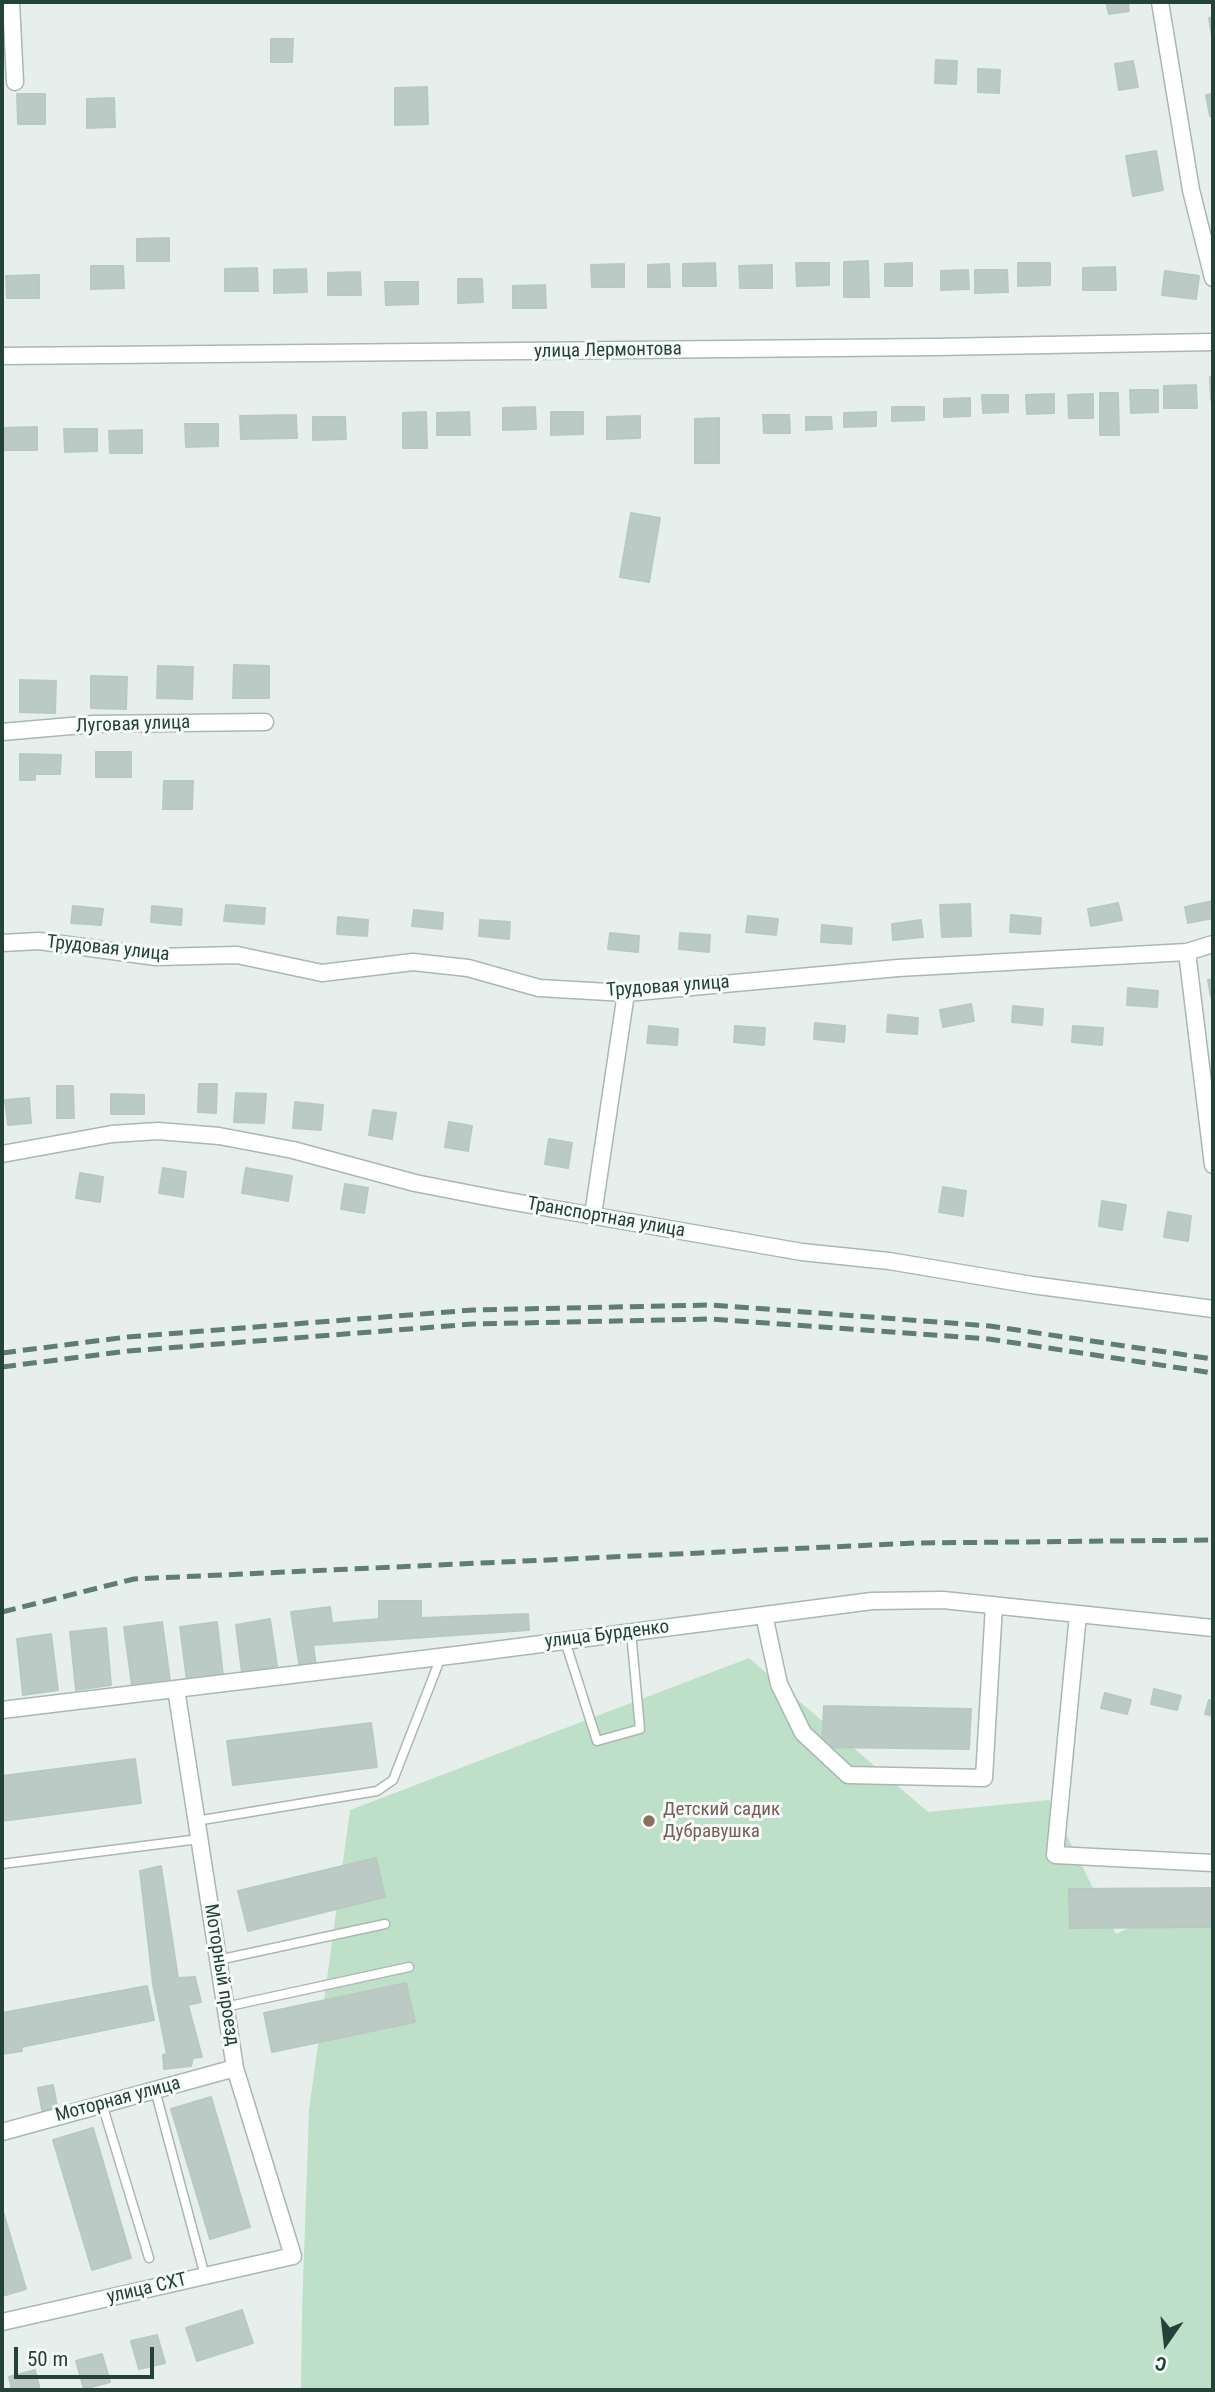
<!DOCTYPE html>
<html>
<head>
<meta charset="utf-8">
<style>
	body { margin:0 }
	#map { position:relative; width:1215px; height:2392px; overflow:hidden; background:#e6efeb; font-family:"Roboto Condensed",sans-serif }
	canvas { display:block }
	.frame { position:absolute; inset:0; border:4px solid #24423a; pointer-events:none }
	.north { position:absolute; left:1131px; top:2308px; width:70px; height:70px; -webkit-text-stroke:5px #f7fbf9; paint-order:stroke; rotate:194deg; font-size:19px; font-weight:700; line-height:28px; text-align:center; color:#24423a }
	.north::after { content:''; display:block; margin:auto; width:24px; height:32px; background:#24423a; clip-path:polygon(50% 0,100% 100%,50% 72%,0 100%) }
	.scale { position:absolute; left:14px; top:2347px; width:140px; height:32px; box-sizing:border-box; border:4px solid #24423a; border-top:0; padding-left:9px; font-size:21px; line-height:24px; white-space:nowrap; color:#24423a; -webkit-text-stroke:5px #f7fbf9; paint-order:stroke }
</style>
</head>
<body>
<div id="map">
<canvas width="1215" height="2392"></canvas>
<div class="frame"></div>
<div class="north">С</div>
<div class="scale">50 m</div>
</div>
<script>
const c = document.querySelector('canvas').getContext('2d');
c.lineJoin = 'round';
function paint(path, color) { c.fillStyle = color; c.fill(path, 'evenodd'); }
const toPath = rows => new Path2D(rows.map(r => 'M' + r).join(''));
function strokePath(path, color, width, dash) { c.strokeStyle = color; c.lineWidth = width; c.lineCap = dash ? 'butt' : 'round'; c.setLineDash(dash || []); c.stroke(path); }
function write(font, color, halo, rows, align = 'center') {
  c.font = font + ' "Roboto Condensed",sans-serif'; c.lineWidth = 6; c.setLineDash([]); c.textBaseline = 'middle'; c.strokeStyle = halo; c.fillStyle = color; for (const [text, x, y, turn = 0] of rows) {
    c.save(); c.translate(x, y); c.rotate((+turn || 0) * Math.PI / 180); c.textAlign = isNaN(turn) ? turn : align; if (halo) c.strokeText(text, 0, 0); c.fillText(text, 0, 0); c.restore();
  }
}
paint(toPath([
	[749,1658,928,1812,1049,1800,1116,1934,1213,1887,1213,2390,301,2390,302,2313,309,2110,350,1810]
]), '#bfe0c8');
const building = toPath([
	[1106,2,1128,2,1129,11,1109,14,1106,2],
	[1213,17,1213,42,1209,18,1213,17],
	[271,39,293,39,292,62,271,62,271,39],
	[936,60,957,61,956,84,935,83,936,60],
	[1133,61,1138,87,1119,90,1115,64,1133,61],
	[978,69,1000,70,999,93,978,92,978,69],
	[427,87,428,124,395,125,395,88,427,87],
	[17,94,45,94,45,124,18,124,17,94],
	[1213,94,1213,115,1210,116,1206,95,1213,94],
	[114,98,115,127,87,128,87,99,114,98],
	[1156,151,1163,190,1133,196,1126,156,1156,151],
	[169,238,169,261,137,261,137,239,169,238],
	[868,261,869,297,844,297,844,262,868,261],
	[715,263,716,286,683,286,683,264,715,263],
	[796,263,829,263,829,285,797,286,796,263],
	[912,263,912,286,885,286,885,264,912,263],
	[1018,263,1050,263,1050,285,1018,286,1018,263],
	[624,264,624,287,592,287,591,265,624,264],
	[669,264,670,287,648,287,648,265,669,264],
	[772,265,772,288,740,288,739,266,772,265],
	[91,266,123,266,124,288,91,289,91,266],
	[1115,267,1116,290,1083,290,1083,268,1115,267],
	[257,268,258,291,225,291,225,269,257,268],
	[306,269,307,292,274,293,274,270,306,269],
	[968,270,969,289,941,290,941,271,968,270],
	[975,270,1007,270,1008,292,975,293,975,270],
	[1165,271,1199,276,1196,299,1162,295,1165,271],
	[360,272,361,295,328,295,328,273,360,272],
	[39,275,39,298,7,298,6,276,39,275],
	[458,279,482,279,483,302,458,303,458,279],
	[385,282,418,282,418,304,386,305,385,282],
	[545,285,546,308,513,308,513,286,545,285],
	[1210,377,1213,377,1213,400,1211,400,1210,377],
	[1196,385,1197,408,1164,408,1164,386,1196,385],
	[1130,390,1158,390,1158,412,1131,413,1130,390],
	[1100,393,1118,393,1119,435,1100,435,1100,393],
	[1054,394,1054,413,1027,414,1026,395,1054,394],
	[1093,394,1093,418,1069,418,1068,395,1093,394],
	[982,395,1008,395,1008,412,983,413,982,395],
	[970,398,970,416,944,417,944,399,970,398],
	[535,407,536,429,503,430,503,408,535,407],
	[892,407,924,407,924,420,892,421,892,407],
	[426,412,427,448,403,448,403,413,426,412],
	[469,412,470,435,437,435,437,413,469,412],
	[551,412,583,412,583,434,551,435,551,412],
	[876,412,876,426,844,427,844,413,876,412],
	[296,415,297,438,241,439,240,416,296,415],
	[763,415,789,415,790,433,764,433,763,415],
	[640,416,640,438,607,439,607,417,640,416],
	[313,417,345,417,346,439,313,440,313,417],
	[806,417,831,417,832,429,806,430,806,417],
	[719,418,719,463,695,463,695,419,719,418],
	[185,424,218,424,218,446,186,447,185,424],
	[37,427,37,450,5,450,4,428,37,427],
	[64,429,97,429,97,451,65,452,64,429],
	[142,430,142,453,110,453,109,431,142,430],
	[631,513,660,518,649,582,620,577,631,513],
	[234,665,269,666,269,698,233,698,234,665],
	[158,666,193,667,192,699,157,698,158,666],
	[91,676,127,677,126,709,91,708,91,676],
	[20,680,56,681,55,713,20,712,20,680],
	[96,752,131,752,131,777,96,777,96,752],
	[20,754,61,755,60,774,35,774,35,780,20,780,20,754],
	[164,781,193,781,192,809,163,809,164,781],
	[1213,901,1213,918,1188,923,1185,907,1213,901],
	[1118,903,1122,920,1091,926,1088,909,1118,903],
	[970,904,971,936,942,937,940,905,970,904],
	[226,905,265,908,264,924,224,921,226,905],
	[73,906,103,909,101,925,71,923,73,906],
	[152,906,182,909,181,925,151,922,152,906],
	[414,910,443,913,442,929,412,926,414,910],
	[1011,915,1041,918,1040,934,1010,932,1011,915],
	[748,916,778,919,776,935,746,932,748,916],
	[338,917,368,920,367,936,337,934,338,917],
	[480,920,510,922,509,939,479,936,480,920],
	[921,920,923,937,893,940,892,924,921,920],
	[822,925,852,928,851,944,821,942,822,925],
	[610,933,639,936,638,952,608,949,610,933],
	[680,933,710,935,709,952,679,949,680,933],
	[1213,979,1213,997,1211,997,1208,980,1213,979],
	[1128,988,1158,991,1157,1007,1127,1005,1128,988],
	[971,1004,974,1021,943,1027,940,1010,971,1004],
	[1013,1006,1043,1009,1042,1025,1012,1022,1013,1006],
	[888,1015,918,1018,917,1034,887,1032,888,1015],
	[815,1023,845,1026,844,1042,814,1039,815,1023],
	[649,1026,678,1029,677,1045,647,1043,649,1026],
	[735,1026,765,1028,764,1045,734,1042,735,1026],
	[1073,1026,1103,1028,1102,1045,1072,1042,1073,1026],
	[199,1084,217,1084,216,1113,198,1112,199,1084],
	[57,1086,73,1086,74,1118,57,1118,57,1086],
	[236,1093,266,1094,264,1123,234,1122,236,1093],
	[111,1094,144,1095,144,1114,111,1114,111,1094],
	[29,1098,31,1123,8,1125,5,1100,29,1098],
	[295,1102,323,1105,321,1130,293,1128,295,1102],
	[373,1110,396,1113,392,1139,369,1135,373,1110],
	[449,1122,472,1126,468,1151,445,1147,449,1122],
	[549,1139,572,1143,568,1168,545,1164,549,1139],
	[163,1168,186,1172,183,1197,159,1193,163,1168],
	[246,1168,292,1176,288,1201,242,1193,246,1168],
	[80,1173,103,1177,100,1202,76,1198,80,1173],
	[345,1184,368,1188,364,1213,341,1209,345,1184],
	[943,1187,966,1191,963,1216,939,1212,943,1187],
	[1102,1201,1126,1205,1122,1230,1099,1226,1102,1201],
	[1168,1212,1191,1216,1188,1241,1164,1237,1168,1212],
	[379,1601,421,1601,421,1618,528,1614,529,1630,313,1645,316,1666,300,1669,291,1612,330,1607,332,1623,379,1619,379,1601],
	[270,1619,277,1666,242,1673,236,1625,270,1619],
	[162,1622,170,1681,132,1685,124,1627,162,1622],
	[217,1622,223,1676,187,1681,180,1627,217,1622],
	[106,1628,111,1685,76,1690,70,1632,106,1628],
	[51,1634,58,1690,23,1695,17,1639,51,1634],
	[1154,1689,1181,1696,1177,1710,1151,1704,1154,1689],
	[1105,1693,1131,1700,1127,1714,1101,1708,1105,1693],
	[1209,1700,1213,1701,1213,1716,1205,1714,1209,1700],
	[824,1706,971,1709,969,1749,822,1747,824,1706],
	[371,1723,377,1767,233,1785,227,1741,371,1723],
	[135,1759,141,1803,2,1821,2,1776,135,1759],
	[376,1858,385,1897,248,1931,238,1891,376,1858],
	[161,1866,178,1978,195,1977,201,2002,188,2005,202,2057,193,2058,191,2066,164,2069,163,2055,167,2054,153,1984,140,1871,161,1866],
	[1213,1888,1213,1927,1070,1928,1069,1889,1213,1888],
	[406,1983,415,2022,272,2052,264,2013,406,1983],
	[147,1986,154,2020,21,2047,22,2051,2,2054,2,2013,147,1986],
	[53,2085,58,2111,43,2115,38,2088,53,2085],
	[211,2097,250,2227,210,2239,171,2109,211,2097],
	[93,2128,131,2258,92,2270,53,2140,93,2128],
	[2,2208,26,2289,2,2296,2,2208],
	[242,2310,253,2343,197,2361,186,2328,242,2310],
	[157,2335,165,2363,139,2369,131,2341,157,2335],
	[102,2354,110,2382,84,2389,76,2361,102,2354],
	[35,2370,40,2390,12,2390,9,2377,35,2370]
]);
paint(building, '#bbcac4');
strokePath(building, '#b8c9c2', 2);
const lane = toPath([
	[565,1641,597,1741,640,1729,631,1632],
	[196,1821,377,1791,393,1780,441,1657],
	[2,1864,199,1839],
	[218,1960,385,1924],
	[225,2007,409,1967],
	[155,2090,205,2276],
	[102,2104,149,2258]
]);
const street = toPath([
	[11,2,15,82],
	[1160,2,1191,190,1213,278],
	[2,356,936,347,1213,342],
	[2,732,94,724,265,722],
	[2,943,39,941,156,957,237,955,322,973,413,962,468,968,539,988,626,993,898,968,1187,952,1213,944],
	[1187,952,1213,1165],
	[2,1154,112,1134,158,1131,219,1136,293,1150,415,1183,497,1199,802,1252,889,1261,1032,1285,1213,1309],
	[593,1215,626,993],
	[1078,1614,1055,1855,1213,1863],
	[764,1615,779,1684,803,1733,848,1775,984,1778,994,1605],
	[2,1710,464,1654,872,1601,943,1600,1213,1628],
	[2,2132,235,2068],
	[2,2322,293,2256,235,2068,176,1689]
]);
strokePath(lane, '#a8b8b2', 11);
strokePath(street, '#a8b8b2', 19);
strokePath(lane, '#fff', 8);
strokePath(street, '#fff', 16);
strokePath(toPath([
	[2,1353,127,1337,473,1310,712,1305,990,1326,1213,1359],
	[2,1367,128,1351,473,1324,712,1319,989,1339,1213,1373],
	[2,1612,134,1579,916,1543,1213,1540]
]), '#5f7d75', 5, [14, 7]);
for (const [x, y, r, color] of [
	[649,1821,7,"#8d6e63"]
]) { const dot = new Path2D(); dot.arc(x, y, r, 0, 2 * Math.PI); c.fillStyle = color; c.fill(dot); strokePath(dot, '#f7fbf9', 2.5); }
write('19px', '#24423a', '#f7fbf9', [
	["улица Лермонтова",608,351,-1],
	["Луговая улица",133,725,-2],
	["Трудовая улица",108,949,6],
	["Трудовая улица",668,987,-4],
	["Транспортная улица",606,1218,10],
	["улица Бурденко",607,1635,-7],
	["Моторный проезд",221,1975,81],
	["Моторная улица",118,2100,-15],
	["улица СХТ",147,2289,-13]
]);
write('19px', '#785e54', '#f7fbf9', [
	["Детский садик",663,1810],
	["Дубравушка",663,1832]
], 'left');
</script>
</body>
</html>
